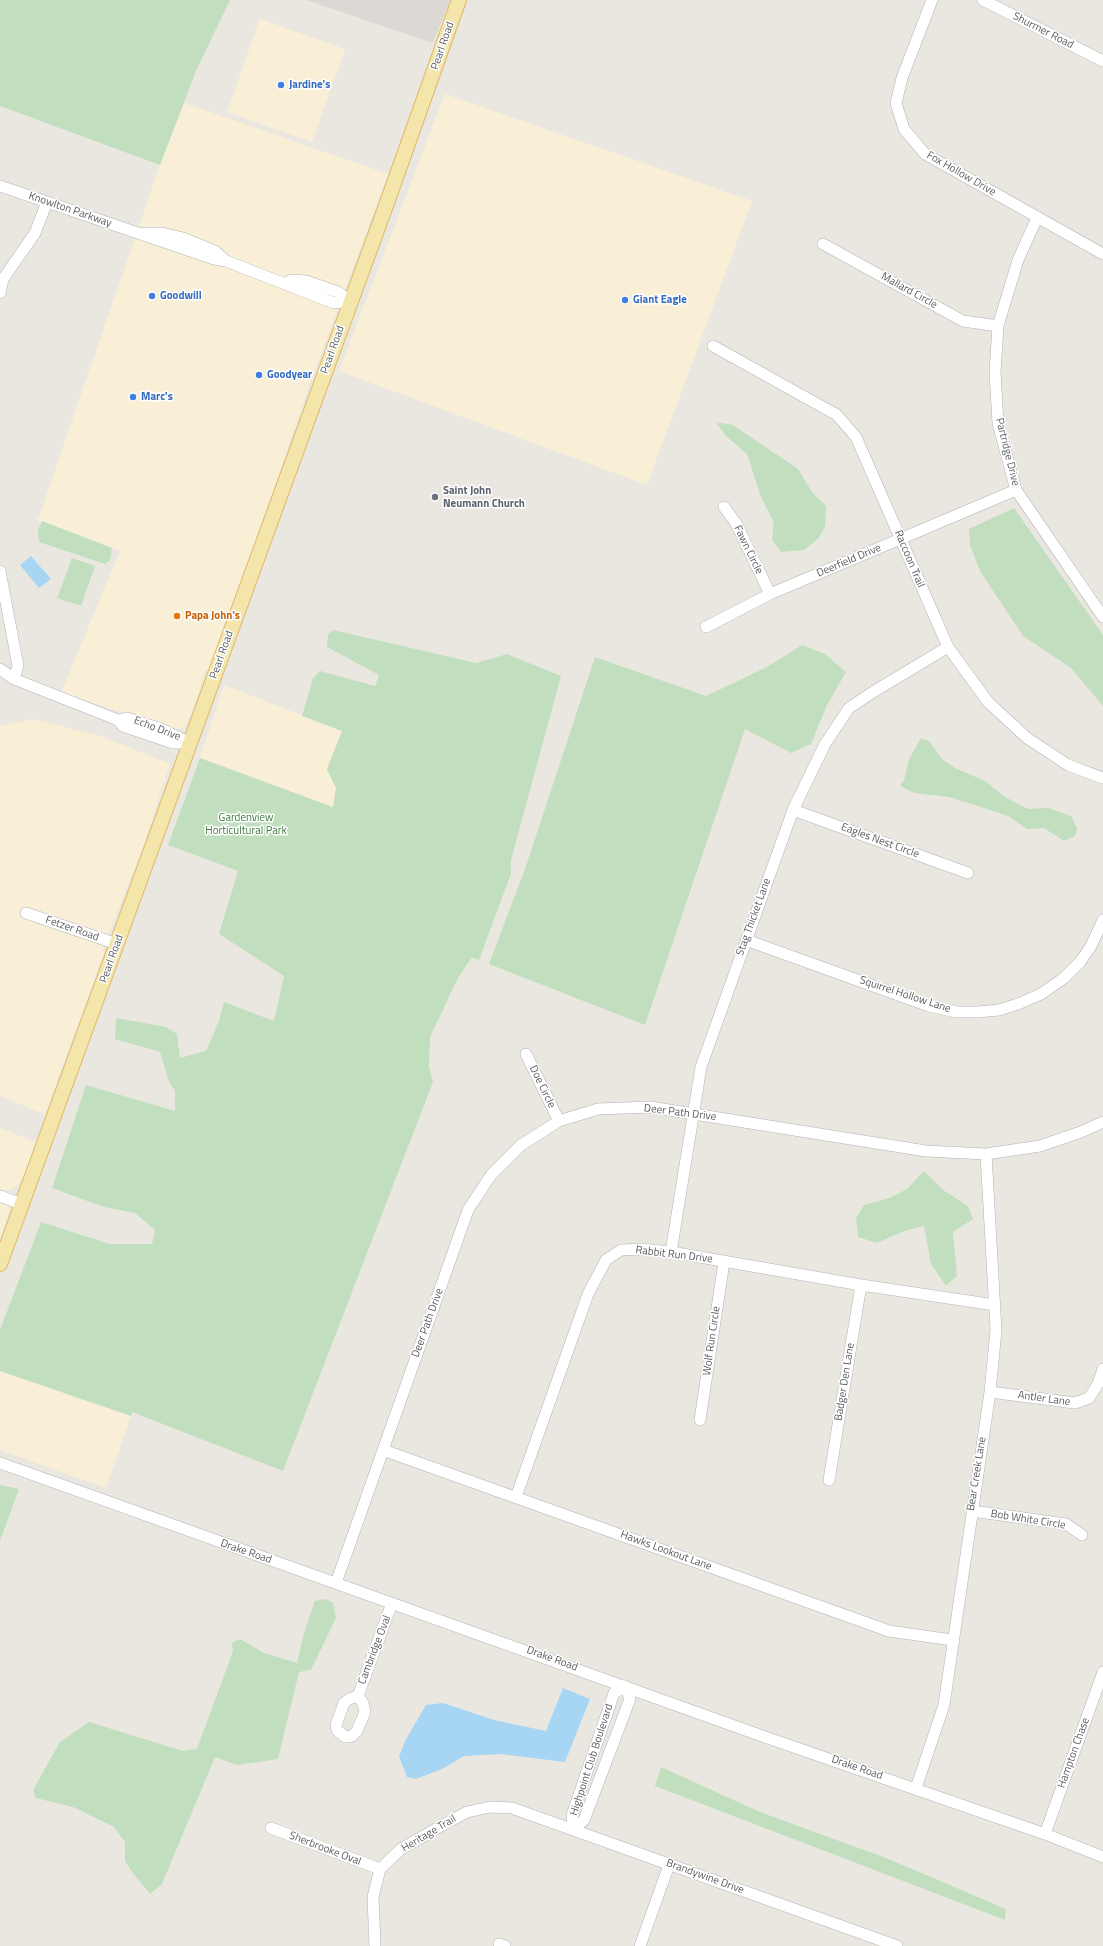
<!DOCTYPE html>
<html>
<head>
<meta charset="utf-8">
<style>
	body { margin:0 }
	canvas { display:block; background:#eae7e0 }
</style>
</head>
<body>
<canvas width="1103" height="1946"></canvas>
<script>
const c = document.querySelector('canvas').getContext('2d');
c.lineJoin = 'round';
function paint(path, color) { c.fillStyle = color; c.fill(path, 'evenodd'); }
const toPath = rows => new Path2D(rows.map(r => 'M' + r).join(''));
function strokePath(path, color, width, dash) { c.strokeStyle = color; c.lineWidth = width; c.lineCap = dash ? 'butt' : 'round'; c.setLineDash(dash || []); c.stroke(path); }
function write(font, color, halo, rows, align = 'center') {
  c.font = font + ' "Titillium Web",sans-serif'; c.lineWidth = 3; c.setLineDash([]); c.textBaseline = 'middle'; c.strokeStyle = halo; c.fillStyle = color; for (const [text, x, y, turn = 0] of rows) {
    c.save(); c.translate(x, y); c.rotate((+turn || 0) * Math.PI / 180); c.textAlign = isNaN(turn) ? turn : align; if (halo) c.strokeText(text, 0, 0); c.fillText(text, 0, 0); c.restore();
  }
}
paint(toPath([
	[260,19,345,49,312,142,227,112],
	[445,94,752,201,647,485,339,371],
	[184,103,388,174,307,391,213,671,206,669,192,712,184,728,173,729,61,693,120,551,35,519,40,514,160,165],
	[224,685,342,731,327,769,336,788,333,808,200,758],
	[33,719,100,736,170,764,144,844,103,949,104,953,45,1114,0,1096,0,726],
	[0,1128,38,1143,21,1182,18,1186,6,1191,0,1189],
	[0,1199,9,1205,9,1212,0,1240],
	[0,1371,131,1416,106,1488,0,1450]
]), '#f9efd7');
paint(toPath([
	[306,0,450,0,433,43]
]), '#dcd9d5');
paint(toPath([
	[0,0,230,0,196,71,160,165,0,106],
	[716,422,733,425,798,469,812,492,826,506,825,526,819,538,804,550,781,552,772,540,774,523,761,497,747,454,725,435],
	[1014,508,1103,635,1103,706,1071,668,1023,636,980,571,970,545,969,529],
	[42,521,112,548,110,560,105,564,39,542,38,530],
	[72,558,95,566,81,606,57,598],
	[333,630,476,663,507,654,561,676,511,860,511,874,479,960,472,957,458,978,430,1037,429,1067,433,1082,283,1471,132,1412,131,1416,0,1371,0,1330,41,1222,110,1244,152,1244,155,1230,135,1213,104,1207,52,1188,86,1085,175,1111,175,1091,169,1082,160,1052,115,1039,116,1018,166,1027,177,1034,180,1058,206,1051,219,1021,224,1002,274,1021,284,976,219,934,238,871,168,845,200,758,333,807,336,788,327,769,342,731,302,716,313,678,320,671,375,686,379,675,327,647,328,634],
	[802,645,825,654,846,672,827,705,811,744,791,753,745,729,645,1025,489,964,525,869,595,657,706,696,767,667],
	[921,738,929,741,942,759,955,768,985,781,1005,797,1028,809,1048,808,1071,816,1077,828,1075,836,1064,841,1044,828,1027,829,1008,816,981,807,949,797,915,793,900,786,904,780,909,759],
	[924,1171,943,1190,968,1206,973,1219,953,1232,957,1276,946,1286,931,1264,924,1226,904,1231,877,1243,858,1237,856,1218,864,1205,889,1198,907,1189],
	[0,1485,19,1489,0,1541],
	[326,1599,333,1603,336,1618,311,1670,299,1672,278,1759,237,1765,215,1757,162,1884,150,1894,132,1872,125,1861,125,1842,114,1827,73,1807,36,1798,33,1790,60,1742,89,1722,183,1751,197,1749,233,1651,232,1643,240,1639,264,1653,297,1663,304,1633,315,1601],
	[661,1767,760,1812,886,1858,1006,1909,1005,1920,655,1786]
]), '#c1dfbf');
paint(toPath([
	[31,556,51,579,39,588,20,565],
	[563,1688,590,1699,565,1762,501,1754,464,1756,442,1769,416,1779,407,1777,399,1757,405,1741,426,1705,443,1703,494,1720,546,1731]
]), '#a6d6f4');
const minor = toPath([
	[932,0,902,78,896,103,904,129,925,154,1103,254],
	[983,0,1103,61],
	[0,186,214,259,226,261,334,303,350,301],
	[1037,218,1018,260,998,326,995,372,998,423,1016,490,1103,617],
	[145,233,162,233,183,238,215,251,226,261],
	[823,244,963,321,998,326],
	[285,284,291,280,306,281,338,292,350,301],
	[0,293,3,279,35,233,47,202],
	[713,346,837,415,856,437,948,647,988,702,1027,738,1068,765,1103,778],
	[724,507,736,523,770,594],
	[0,571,18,666,14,679],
	[706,627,770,594,1016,490],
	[0,669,14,679,118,720,123,726,173,743,190,743],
	[118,720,127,718,159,728,190,743],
	[793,810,968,873],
	[26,913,117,944],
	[746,940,929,1006,957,1012,977,1012,999,1010,1018,1004,1041,994,1064,978,1080,962,1091,946,1103,920],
	[526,1054,559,1121],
	[0,1196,21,1204],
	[671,1252,701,1067,793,810,825,744,849,708,873,692,948,647],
	[990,1392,1075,1403,1089,1398,1098,1384,1103,1369],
	[700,1420,724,1262],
	[383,1450,889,1631,952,1640],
	[0,1463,765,1737,1045,1834,1103,1857],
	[829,1480,861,1285],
	[516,1497,588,1294,606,1260,621,1250,641,1249,671,1252,861,1285,995,1305],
	[972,1511,1066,1524,1082,1535],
	[336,1583,468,1210,491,1175,521,1145,559,1121,598,1109,650,1107,926,1151,986,1154,1040,1146,1081,1132,1103,1122],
	[625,1686,630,1699,584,1820,573,1830,572,1815,614,1693,625,1686],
	[358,1696,363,1703,365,1712,357,1731,352,1736,345,1737,337,1730,336,1725,344,1703,349,1699,358,1696,392,1603],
	[916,1788,944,1705,990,1392,996,1330,986,1154],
	[271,1828,380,1869],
	[1045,1834,1103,1672],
	[499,1944,505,1946],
	[375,1946,373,1897,380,1869,401,1849,434,1830,467,1812,490,1807,512,1808,897,1946],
	[640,1946,669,1865]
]);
const major = toPath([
	[0,1264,388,200,459,0]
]);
strokePath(minor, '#b1b3b6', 12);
strokePath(major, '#dfb764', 16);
strokePath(minor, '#fff', 11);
strokePath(major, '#f4e5ab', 14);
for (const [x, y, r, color] of [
	[281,85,4,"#3f7fe0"],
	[152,296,4,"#3f7fe0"],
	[625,300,4,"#3f7fe0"],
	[259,375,4,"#3f7fe0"],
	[133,397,4,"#3f7fe0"],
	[435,497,4,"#6b7280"],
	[177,616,4,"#e8710a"]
]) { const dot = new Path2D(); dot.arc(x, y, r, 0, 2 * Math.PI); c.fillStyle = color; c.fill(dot); strokePath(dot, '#fff', 1.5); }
write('11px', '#595c5f', '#fff', [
	["Shurmer Road",1043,31,27],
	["Pearl Road",443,46,-71],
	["Fox Hollow Drive",961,174,30],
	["Knowlton Parkway",70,210,19],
	["Mallard Circle",909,291,29],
	["Pearl Road",333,350,-70],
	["Partridge Drive",1007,452,76],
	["Fawn Circle",748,550,64],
	["Raccoon Trail",909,559,67],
	["Deerfield Drive",849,561,-23],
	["Pearl Road",222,655,-70],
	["Echo Drive",157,729,21],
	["Eagles Nest Circle",880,841,20],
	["Stag Thicket Lane",754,917,-70],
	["Fetzer Road",72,929,19],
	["Pearl Road",112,959,-70],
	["Squirrel Hollow Lane",905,995,18],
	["Doe Circle",542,1087,64],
	["Deer Path Drive",680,1113,7],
	["Rabbit Run Drive",674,1255,7],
	["Deer Path Drive",428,1323,-70],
	["Wolf Run Circle",712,1341,-82],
	["Badger Den Lane",845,1382,-81],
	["Antler Lane",1044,1399,8],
	["Bear Creek Lane",977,1474,-81],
	["Bob White Circle",1028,1520,9],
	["Hawks Lookout Lane",666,1551,20],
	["Drake Road",246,1552,19],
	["Cambridge Oval",375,1650,-69],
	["Drake Road",552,1659,20],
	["Hampton Chase",1074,1753,-70],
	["Highpoint Club Boulevard",592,1760,-72],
	["Drake Road",857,1768,19],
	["Heritage Trail",429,1834,-31],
	["Sherbrooke Oval",325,1849,21],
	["Brandywine Drive",705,1877,20]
]);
write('bold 11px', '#366cbe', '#fff', [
	["Jardine's",289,85],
	["Goodwill",160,296],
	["Giant Eagle",633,300],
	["Goodyear",267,375],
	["Marc's",141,397]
], 'left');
write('bold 11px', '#5b616d', '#fff', [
	["Saint John",443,491],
	["Neumann Church",443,504]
], 'left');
write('bold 11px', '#c56008', '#fff', [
	["Papa John's",185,616]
], 'left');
write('11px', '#3d7a3d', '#fff', [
	["Gardenview",246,818],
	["Horticultural Park",246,831]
]);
</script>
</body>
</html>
